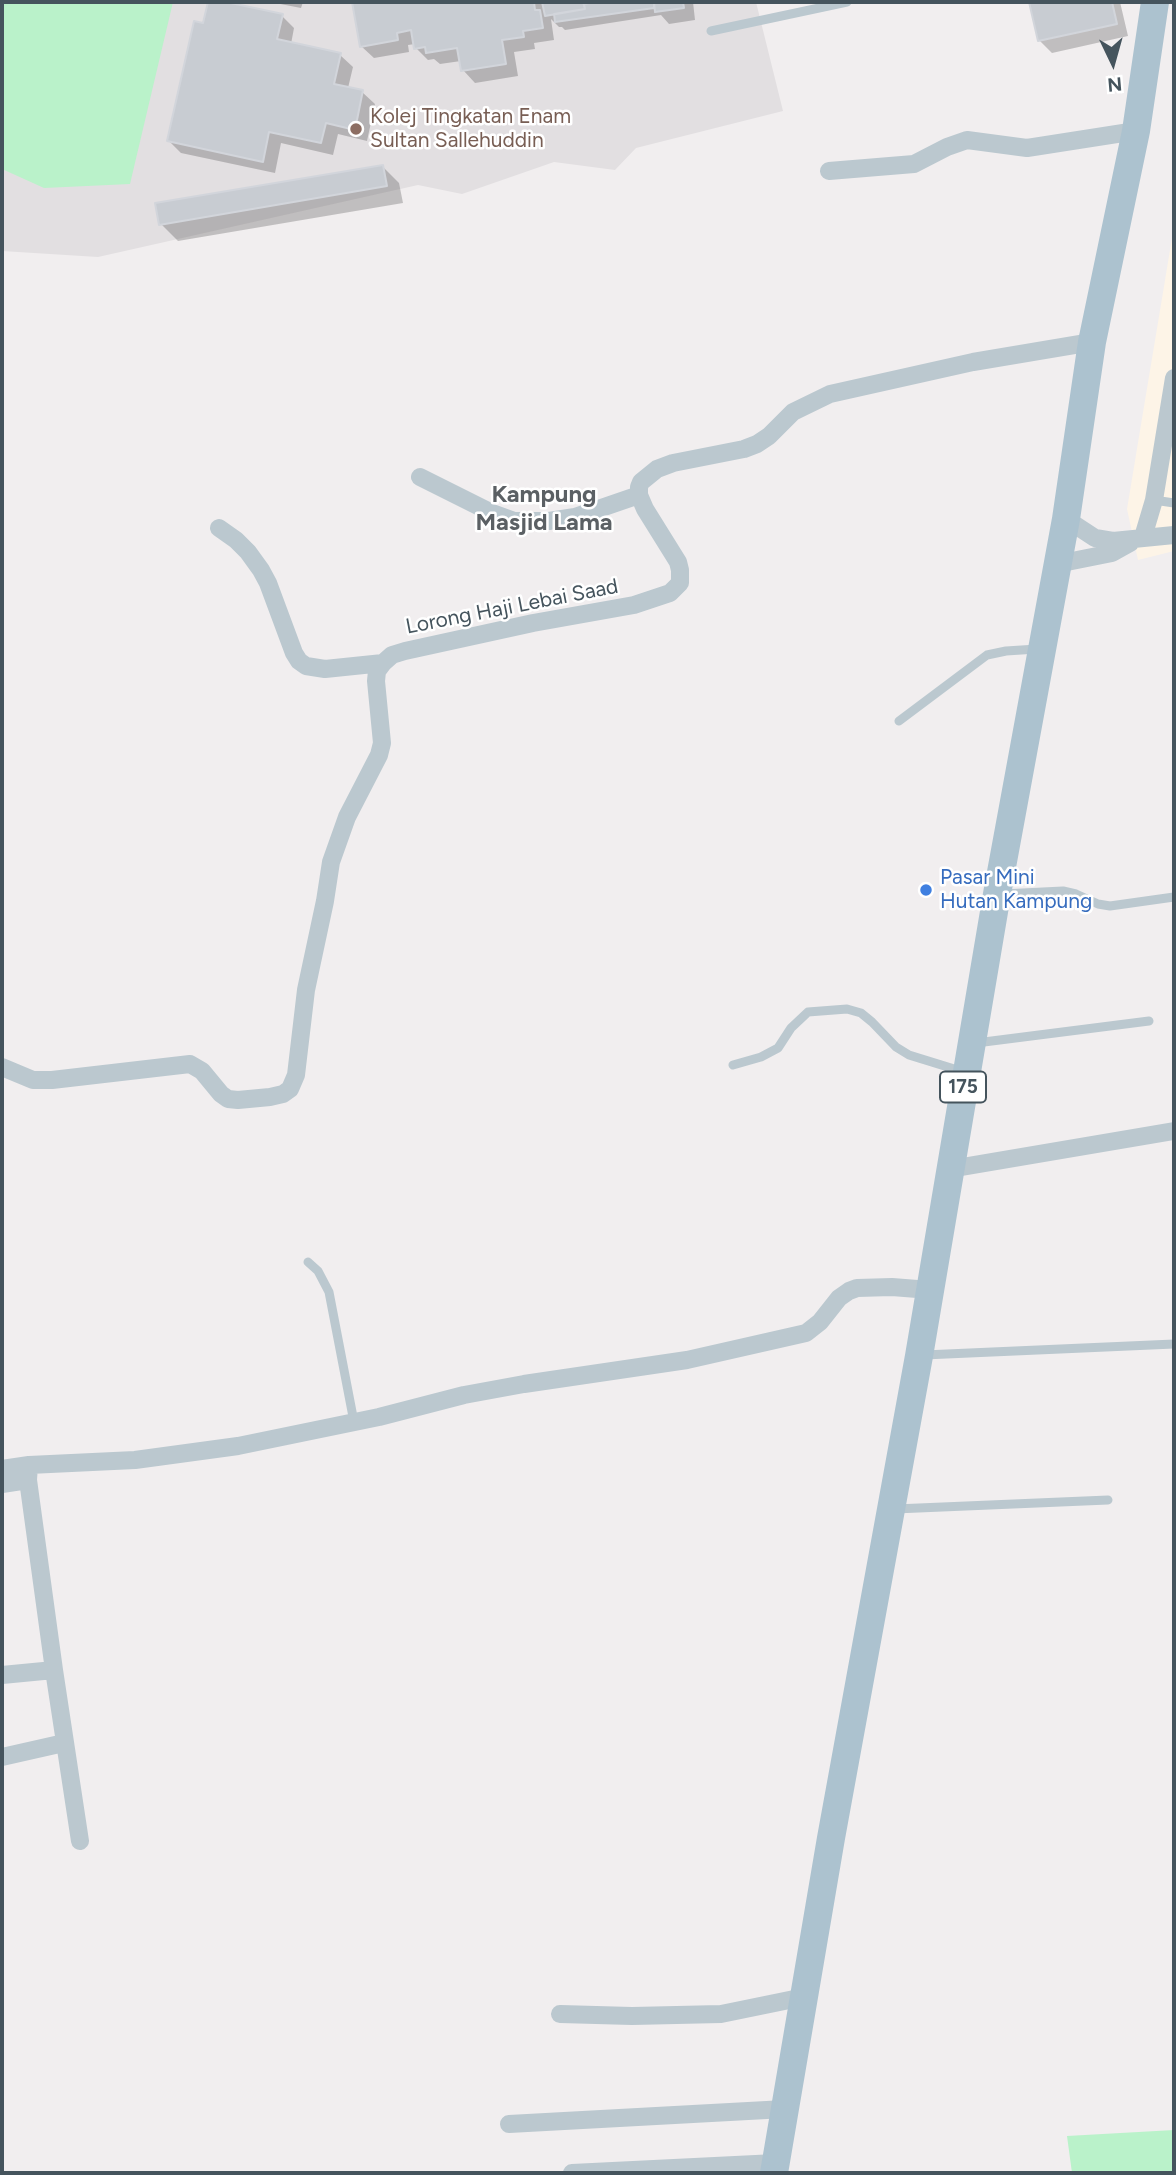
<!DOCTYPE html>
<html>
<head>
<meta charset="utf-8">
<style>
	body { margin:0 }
	#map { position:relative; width:1176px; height:2175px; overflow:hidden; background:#f1eeef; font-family:Figtree,sans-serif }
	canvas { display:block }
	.frame { position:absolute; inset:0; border:4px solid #45545d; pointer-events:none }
	.north { position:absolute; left:1078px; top:28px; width:70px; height:70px; -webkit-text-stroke:5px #fff; paint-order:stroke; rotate:175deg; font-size:19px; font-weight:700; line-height:28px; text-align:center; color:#45545d }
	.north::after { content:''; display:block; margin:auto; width:24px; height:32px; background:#45545d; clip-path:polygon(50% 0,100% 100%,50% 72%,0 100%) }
</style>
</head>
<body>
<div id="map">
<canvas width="1176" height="2175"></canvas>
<div class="frame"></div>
<div class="north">N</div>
</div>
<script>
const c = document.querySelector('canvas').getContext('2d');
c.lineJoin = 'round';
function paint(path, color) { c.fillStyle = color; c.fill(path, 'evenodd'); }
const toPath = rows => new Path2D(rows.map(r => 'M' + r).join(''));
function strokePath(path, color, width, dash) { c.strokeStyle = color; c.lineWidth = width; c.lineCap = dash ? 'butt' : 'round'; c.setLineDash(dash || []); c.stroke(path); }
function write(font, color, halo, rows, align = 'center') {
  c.font = font + ' Figtree,sans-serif'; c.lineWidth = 5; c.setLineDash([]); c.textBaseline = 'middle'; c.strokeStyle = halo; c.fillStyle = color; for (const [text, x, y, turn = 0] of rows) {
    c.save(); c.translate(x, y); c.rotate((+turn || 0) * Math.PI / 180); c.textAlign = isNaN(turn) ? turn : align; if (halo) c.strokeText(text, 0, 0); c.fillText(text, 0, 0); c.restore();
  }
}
paint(toPath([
	[1174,226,1174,551,1138,560,1127,509]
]), '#fdf4e7');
paint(toPath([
	[2,2,756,2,783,111,636,148,615,170,554,162,462,194,418,185,98,257,2,251]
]), '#e2dfe1');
paint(toPath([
	[2,2,173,2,130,184,44,188,2,169],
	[1174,2130,1174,2173,1072,2173,1067,2136]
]), '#baf2ca');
paint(toPath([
	[201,2,218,2,282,16,294,28,291,44,340,55,353,67,348,88,362,92,375,104,367,141,338,134,333,155,281,143,275,173,181,153,169,141,209,4],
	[270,2,303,2,301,8],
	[354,2,593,2,593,4,610,2,693,2,695,20,669,24,661,15,565,30,562,27,559,27,551,19,554,40,534,43,535,49,514,52,518,76,475,83,463,70,461,61,440,64,434,59,428,60,416,48,415,44,408,45,409,52,374,58,361,46],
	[593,6,594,10,554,16,554,12],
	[1031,2,1120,2,1128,36,1052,53,1039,40],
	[382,166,399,183,403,203,178,241,161,224]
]), '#0003');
const building = toPath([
	[208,2,226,2,283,14,277,39,341,53,334,84,363,90,355,130,326,123,321,143,269,132,263,162,167,141,194,21,203,23,208,2],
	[352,2,534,2,535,10,540,10,543,28,523,31,524,37,502,40,506,64,461,71,457,48,426,53,425,47,414,49,411,30,397,33,398,40,360,47,352,2],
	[542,2,583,2,585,9,545,16,542,2],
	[594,2,654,2,654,8,555,22,554,14,585,9,584,4,594,2],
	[654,2,683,2,684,8,655,12,654,2],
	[1029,2,1112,2,1117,24,1038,41,1029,2],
	[383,165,387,186,159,225,155,203,383,165]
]);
paint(building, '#c8ccd2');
strokePath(building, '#d2d5db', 2);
strokePath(toPath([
	[711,31,847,2],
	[1154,500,1174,503],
	[899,721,987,655,1006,651,1037,649],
	[1002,894,1063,891,1076,894,1098,904,1110,906,1174,897],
	[976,1043,1149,1021],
	[733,1065,761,1057,778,1048,791,1028,808,1012,847,1009,861,1013,872,1022,896,1047,909,1055,964,1072],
	[308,1262,318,1271,329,1292,354,1422],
	[924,1355,1174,1344],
	[895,1509,1108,1500]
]), '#bbc8cf', 9);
strokePath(toPath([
	[829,171,914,164,947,147,967,140,1027,148,1136,131],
	[420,477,492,513,514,521,549,521,575,517,639,495],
	[1066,519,1095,538,1113,541,1174,535],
	[219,528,236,540,248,552,261,570,268,583,294,653,299,661,306,666,325,669,383,663],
	[1143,537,1154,500,1174,378],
	[1057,564,1112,553,1130,543],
	[2,1067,33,1080,52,1080,190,1064,202,1071,221,1094,228,1099,238,1100,270,1097,283,1094,290,1089,296,1075,306,990,325,901,331,862,347,817,379,755,382,743,376,681,377,671,383,663,392,655,405,651,533,623,634,605,670,593,680,583,680,570,678,562,645,509,639,495,639,487,641,482,657,469,673,463,744,449,757,444,769,436,793,412,830,394,973,362,1092,342],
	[950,1169,1174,1131],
	[29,1465,28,1480,54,1670,80,1841],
	[2,1469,29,1465,135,1460,238,1446,379,1417,464,1395,524,1384,687,1360,806,1333,820,1322,839,1298,849,1291,857,1288,892,1287,930,1290],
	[2,1484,28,1480],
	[2,1675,54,1670],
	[2,1757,64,1743],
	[560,2014,632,2016,721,2014,804,1997],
	[509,2124,785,2109],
	[572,2173,776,2163]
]), '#bbc8cf', 18);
strokePath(toPath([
	[774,2173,831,1838,919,1356,997,894,1066,519,1092,342,1136,131,1155,2]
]), '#acc2cf', 28);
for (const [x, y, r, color] of [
	[356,129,7,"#8d6e63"],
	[926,890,7,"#3f7fe0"]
]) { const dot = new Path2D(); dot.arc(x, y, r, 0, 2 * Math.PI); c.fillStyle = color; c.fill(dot); strokePath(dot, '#fff', 2.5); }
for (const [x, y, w] of [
	[963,1087,46]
]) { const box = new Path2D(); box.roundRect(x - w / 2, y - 15.5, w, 31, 5); c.fillStyle = '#fff'; c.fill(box); strokePath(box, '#45545d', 2); }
write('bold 19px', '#45545d', null, [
	["175",963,1087]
]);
write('21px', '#785e54', '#fff', [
	["Kolej Tingkatan Enam",370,117],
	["Sultan Sallehuddin",370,141]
], 'left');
write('21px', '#45545d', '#fff', [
	["Lorong Haji Lebai Saad",512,607,-11]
]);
write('21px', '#366cbe', '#fff', [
	["Pasar Mini",940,878],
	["Hutan Kampung",940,902]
], 'left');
write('bold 24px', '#5b6064', '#fff', [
	["Kampung",544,495],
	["Masjid Lama",544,523]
]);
</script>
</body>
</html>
